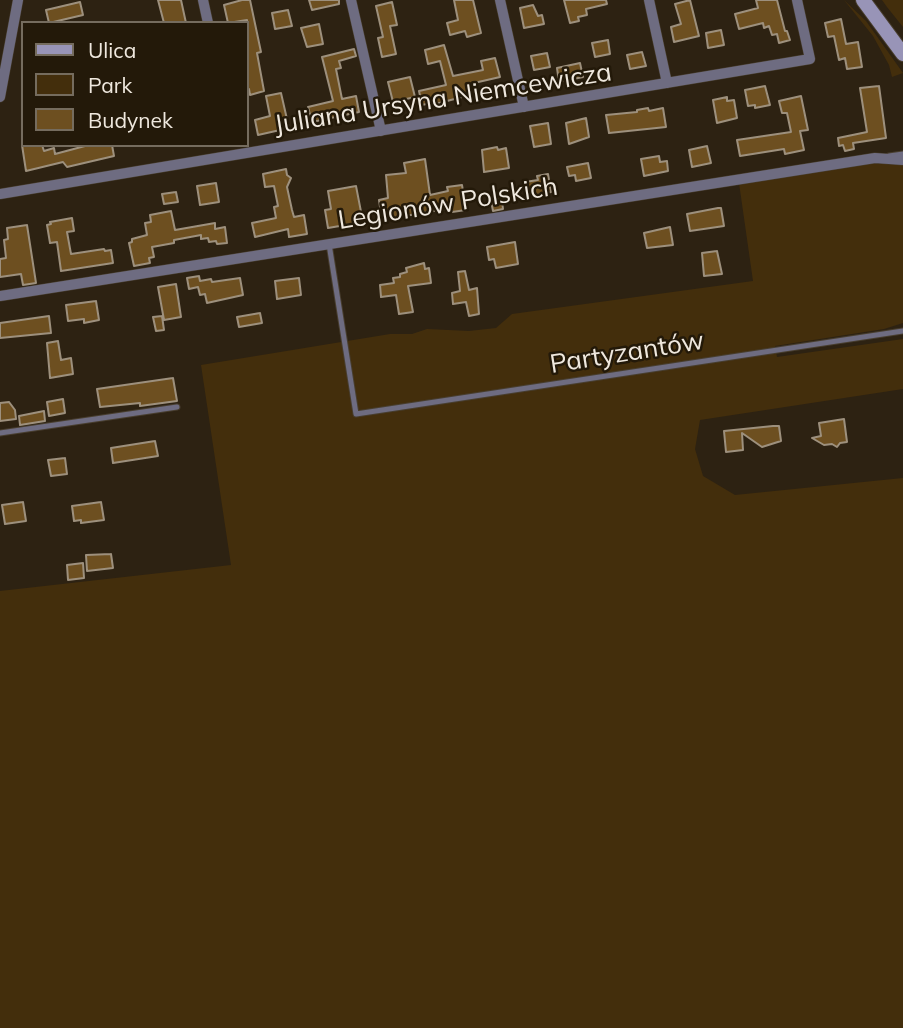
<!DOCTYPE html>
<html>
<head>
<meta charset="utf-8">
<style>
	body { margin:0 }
	#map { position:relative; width:903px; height:1028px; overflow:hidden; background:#2d2212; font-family:Mulish,sans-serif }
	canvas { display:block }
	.legend { position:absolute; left:21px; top:21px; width:228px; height:126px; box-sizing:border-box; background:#231909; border:2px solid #756c5e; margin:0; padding:9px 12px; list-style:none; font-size:21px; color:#efe8de }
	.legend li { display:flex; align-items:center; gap:14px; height:35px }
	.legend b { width:35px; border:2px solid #756c5e }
</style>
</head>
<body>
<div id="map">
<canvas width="903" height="1028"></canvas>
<ul class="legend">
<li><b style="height:9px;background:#9894b7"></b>Ulica</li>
<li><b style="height:19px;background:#432e0c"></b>Park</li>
<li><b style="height:19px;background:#6d4f20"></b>Budynek</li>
</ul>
</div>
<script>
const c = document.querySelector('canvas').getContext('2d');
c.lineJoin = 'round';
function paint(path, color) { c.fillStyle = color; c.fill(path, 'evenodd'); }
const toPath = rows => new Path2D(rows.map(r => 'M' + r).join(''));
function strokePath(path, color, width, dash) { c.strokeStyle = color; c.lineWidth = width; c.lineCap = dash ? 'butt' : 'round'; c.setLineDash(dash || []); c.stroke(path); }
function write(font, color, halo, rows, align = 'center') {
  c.font = font + ' Mulish,sans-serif'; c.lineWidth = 5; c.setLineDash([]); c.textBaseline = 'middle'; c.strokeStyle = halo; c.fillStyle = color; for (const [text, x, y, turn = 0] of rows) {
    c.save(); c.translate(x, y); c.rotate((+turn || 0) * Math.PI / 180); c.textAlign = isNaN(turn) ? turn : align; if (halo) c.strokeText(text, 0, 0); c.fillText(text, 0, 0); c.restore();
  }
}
paint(toPath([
	[844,0,866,21,903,73,892,77,889,65,873,36],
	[882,0,903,0,903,27,887,7],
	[871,163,903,165,903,323,884,329,775,346,777,357,903,339,903,389,700,420,695,449,703,476,735,495,903,478,903,1028,0,1028,0,591,231,565,201,365,390,334,412,334,427,329,469,331,496,328,512,314,753,281,739,183]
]), '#432e0c');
const building = toPath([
	[158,0,181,0,186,23,164,23,158,0],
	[242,0,250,0,261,52,257,53,264,91,250,95,249,89,247,89,247,20,228,23,224,5,242,0],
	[309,0,339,0,339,4,312,10,309,0],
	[454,0,473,0,481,33,467,37,465,31,450,35,447,23,458,20,454,0],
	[564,0,606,0,607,4,586,9,587,15,578,17,579,21,570,23,564,0],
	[690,0,699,36,674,42,671,27,681,24,675,4,690,0],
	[756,0,777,0,785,31,787,31,790,40,779,43,777,34,772,35,769,26,764,28,763,23,739,29,735,14,758,8,756,0],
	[80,2,83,15,49,23,46,10,80,2],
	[392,2,397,25,390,26,396,54,382,57,378,38,383,37,376,6,392,2],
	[533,5,538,16,542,15,544,24,524,28,520,8,533,5],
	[288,10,292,26,275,29,272,13,288,10],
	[841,19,846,44,858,42,862,67,847,69,845,58,839,60,834,36,828,37,825,23,841,19],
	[319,24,323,44,307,47,301,28,319,24],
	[721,30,724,45,708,48,706,33,721,30],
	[608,40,610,54,595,57,592,43,608,40],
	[444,45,453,76,483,70,481,61,495,58,500,77,474,83,477,93,432,105,431,103,422,105,419,91,446,85,440,61,428,64,425,50,444,45],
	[354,49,356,56,339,61,341,68,336,69,342,99,356,96,359,112,312,122,308,107,333,101,322,57,354,49],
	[642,52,646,66,630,69,627,55,642,52],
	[547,53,550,67,534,70,531,56,547,53],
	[580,63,583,77,559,82,557,68,580,63],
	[410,77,415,97,393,102,388,82,410,77],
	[765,86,770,105,755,108,755,105,748,106,745,90,765,86],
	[879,86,886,138,853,143,854,149,845,151,843,145,839,146,838,138,867,132,860,88,879,86],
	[281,93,289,128,258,135,255,120,270,116,266,96,281,93],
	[801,96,808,130,800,131,804,150,785,154,784,149,740,156,737,140,791,132,787,113,782,113,779,101,801,96],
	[727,97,727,101,734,100,737,118,717,123,713,100,727,97],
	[648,108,649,111,663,108,666,127,609,133,606,115,637,112,637,110,648,108],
	[586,118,589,137,569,144,566,123,586,118],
	[548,123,551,144,534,147,530,126,548,123],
	[22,145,42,145,44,151,54,148,55,154,85,146,112,145,114,156,67,167,63,162,26,171,22,145],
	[707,146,711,163,692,167,689,150,707,146],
	[497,147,498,150,506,148,509,168,484,172,482,150,497,147],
	[659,156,660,162,667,161,668,171,644,176,641,159,659,156],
	[425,159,430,195,448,191,447,187,462,185,466,210,452,212,451,208,382,220,379,200,388,198,386,175,406,173,404,163,425,159],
	[588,163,591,178,576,181,575,175,569,176,567,167,588,163],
	[286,169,287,175,291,178,287,187,292,210,294,217,304,215,307,234,289,237,288,229,255,237,252,223,276,218,274,207,278,206,274,186,265,187,263,174,286,169],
	[548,174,551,192,528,197,525,182,538,180,537,176,548,174],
	[216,183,219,202,200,205,197,186,216,183],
	[356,186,363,222,328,228,325,210,331,209,328,191,356,186],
	[176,192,178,202,164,204,162,194,176,192],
	[501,193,503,209,493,211,490,195,501,193],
	[718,208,721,208,724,226,690,231,687,214,718,208],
	[171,211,175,230,215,223,215,229,225,227,227,243,217,244,216,241,209,242,208,238,201,239,201,235,174,240,174,243,152,247,154,257,149,258,150,263,134,266,129,243,132,242,132,239,147,235,145,223,151,222,150,215,171,211],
	[72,218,74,231,67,232,71,254,104,249,105,251,111,250,113,263,61,271,57,242,50,243,47,225,51,224,50,222,72,218],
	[27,225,36,283,23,285,21,274,0,277,0,259,6,258,4,240,8,239,7,228,27,225],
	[670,227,673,245,647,248,644,233,670,227],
	[515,242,518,264,496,268,494,259,489,260,487,247,515,242],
	[717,251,722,274,704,276,702,253,717,251],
	[424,263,425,269,429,268,431,283,408,286,413,312,399,314,396,295,381,297,380,285,394,283,393,278,400,277,400,274,407,272,406,268,424,263],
	[465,271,469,290,477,288,479,314,469,316,466,302,453,304,452,293,460,291,458,272,465,271],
	[199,276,200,281,211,279,212,282,240,278,243,295,207,303,205,294,200,295,198,287,189,289,187,278,199,276],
	[299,278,301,295,277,299,275,281,299,278],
	[176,284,181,317,164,320,158,287,176,284],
	[96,301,99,320,84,323,84,319,68,321,66,305,96,301],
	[260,313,262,323,239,327,237,317,260,313],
	[49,316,51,333,0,338,0,323,49,316],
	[162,316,164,330,156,331,153,317,162,316],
	[58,341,61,360,71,358,73,374,50,378,47,343,58,341],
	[173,378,177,401,140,406,140,403,100,407,97,389,173,378],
	[63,399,65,413,49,416,47,402,63,399],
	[9,402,15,410,16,419,0,421,0,403,9,402],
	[44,411,45,421,20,425,19,416,44,411],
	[844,419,847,442,840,443,837,447,832,444,824,445,812,438,821,436,819,423,844,419],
	[773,426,779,426,781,441,762,447,742,433,743,450,726,452,724,431,773,426],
	[155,441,158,456,113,463,111,448,155,441],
	[65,458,67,474,51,476,48,460,65,458],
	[23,502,26,521,5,524,2,505,23,502],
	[101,502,104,520,81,523,81,520,74,521,72,506,101,502],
	[111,554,113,568,87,571,86,555,111,554],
	[83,563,84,578,68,580,67,565,83,563]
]);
paint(building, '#6d4f20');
strokePath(building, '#9d907d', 2);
const lane = toPath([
	[889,156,903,154],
	[329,244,356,414,903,331],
	[0,433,177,407]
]);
const street = toPath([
	[203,0,208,23],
	[351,0,381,131],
	[500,0,524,107],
	[649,0,667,83],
	[0,97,18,0],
	[0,194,810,59,797,0],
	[0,296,875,158,903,160]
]);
const secondary = toPath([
	[863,0,903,54]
]);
strokePath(lane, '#483e2f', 7);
strokePath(street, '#483e2f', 11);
strokePath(secondary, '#483e2f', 16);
strokePath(lane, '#6e6c81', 5);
strokePath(street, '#6e6c81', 10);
strokePath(secondary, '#9894b7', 14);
write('26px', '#efe8de', '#231909', [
	["Juliana Ursyna Niemcewicza",443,99,-9],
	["Legionów Polskich",448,204,-9],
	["Partyzantów",627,353,-9]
]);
</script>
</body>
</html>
